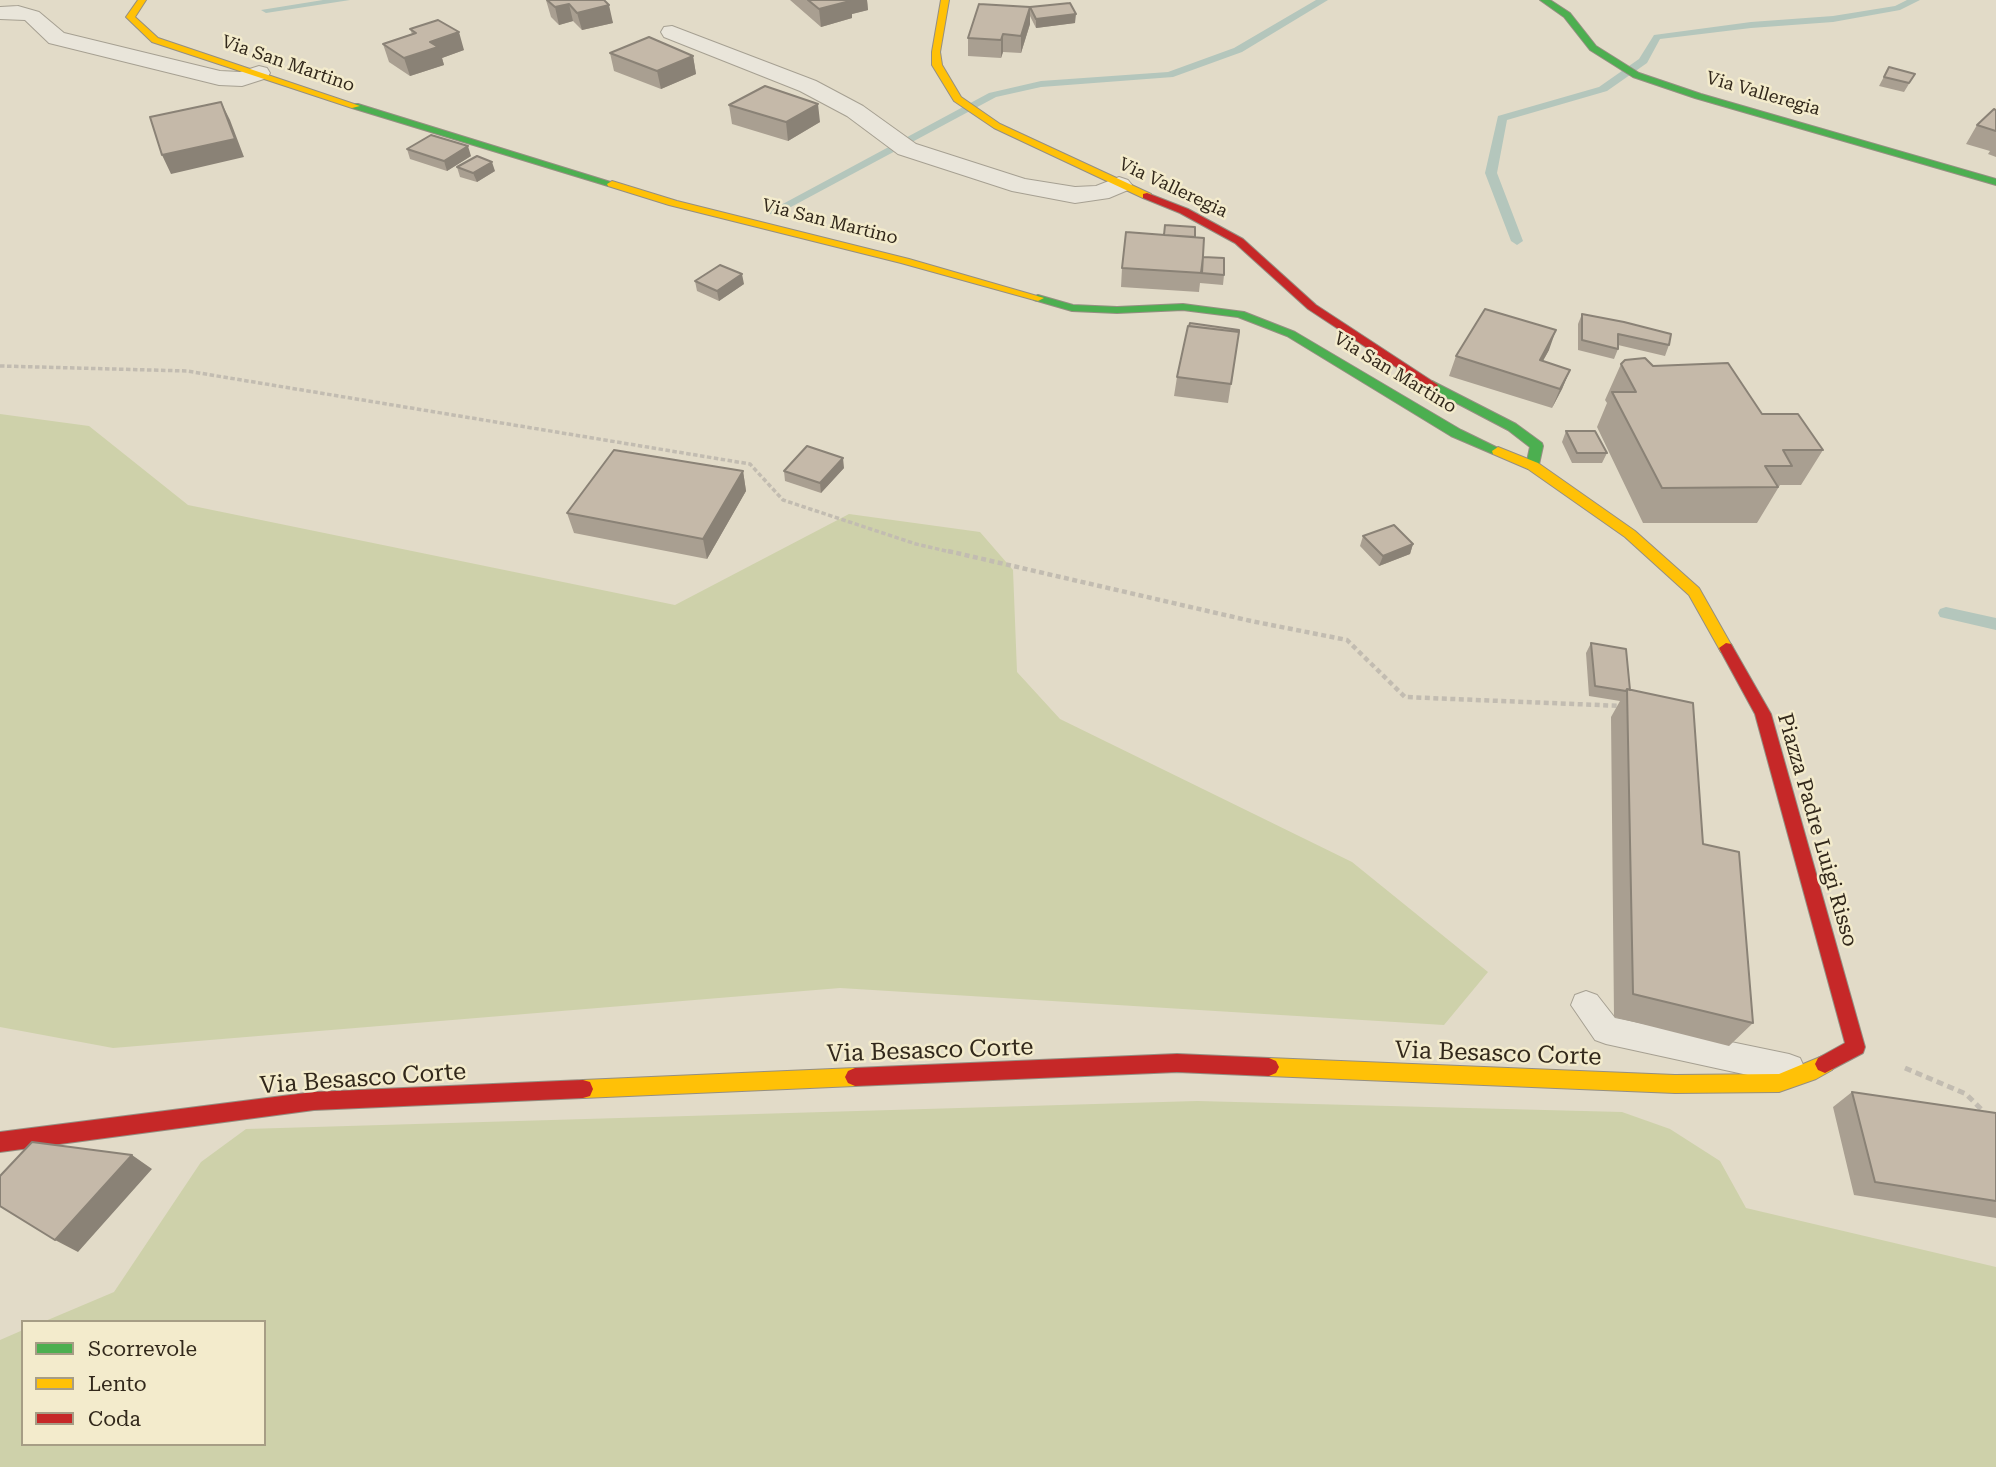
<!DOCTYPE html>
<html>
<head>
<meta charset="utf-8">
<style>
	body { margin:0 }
	#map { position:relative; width:1996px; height:1467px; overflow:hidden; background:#e2dbc8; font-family:"Roboto Serif",serif }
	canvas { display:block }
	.legend { position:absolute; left:21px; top:1320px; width:245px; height:126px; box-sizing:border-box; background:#f3ebcc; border:2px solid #a69d85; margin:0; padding:9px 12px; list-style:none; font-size:21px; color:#32281b }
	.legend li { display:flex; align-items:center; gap:14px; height:35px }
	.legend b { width:35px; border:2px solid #a69d85 }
</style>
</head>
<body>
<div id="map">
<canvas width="1996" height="1467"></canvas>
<ul class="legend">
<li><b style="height:9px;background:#4caf50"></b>Scorrevole</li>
<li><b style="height:9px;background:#ffc107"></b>Lento</li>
<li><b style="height:9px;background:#c62828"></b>Coda</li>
</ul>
</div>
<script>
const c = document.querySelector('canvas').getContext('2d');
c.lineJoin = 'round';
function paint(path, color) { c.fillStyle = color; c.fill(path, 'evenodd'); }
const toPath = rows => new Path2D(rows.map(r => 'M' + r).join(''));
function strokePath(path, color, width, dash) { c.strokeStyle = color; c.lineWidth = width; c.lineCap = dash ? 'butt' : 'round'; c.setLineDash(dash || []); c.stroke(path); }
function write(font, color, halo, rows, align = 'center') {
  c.font = font + ' "Roboto Serif",serif'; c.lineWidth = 5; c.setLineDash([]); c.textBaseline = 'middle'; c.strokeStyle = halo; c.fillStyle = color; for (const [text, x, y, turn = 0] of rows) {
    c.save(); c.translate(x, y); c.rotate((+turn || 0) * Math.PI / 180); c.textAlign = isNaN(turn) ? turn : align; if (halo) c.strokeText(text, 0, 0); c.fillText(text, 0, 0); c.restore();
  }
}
paint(toPath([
	[0,414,89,426,188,505,675,605,849,514,980,532,1013,570,1017,672,1060,719,1352,862,1488,972,1444,1025,840,988,113,1048,0,1027],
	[1197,1101,1622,1112,1670,1129,1720,1161,1746,1208,1996,1267,1996,1467,0,1467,0,1340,23,1330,23,1444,264,1444,264,1322,43,1322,114,1292,201,1162,246,1129]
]), '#ced1aa');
paint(toPath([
	[323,0,350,0,266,13,261,10,323,0],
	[1316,0,1328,0,1242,52,1173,77,1041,87,996,97,776,215,766,213,989,93,1041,81,1168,72,1234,48,1316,0],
	[1907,0,1920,0,1900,10,1833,22,1751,28,1660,39,1647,63,1607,91,1507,120,1497,173,1523,241,1517,245,1511,241,1485,173,1498,116,1599,87,1639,59,1654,35,1751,22,1833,16,1895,6,1907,0],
	[1946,607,1996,618,1996,630,1940,617,1938,613,1940,609,1946,607]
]), '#b4c6bc');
const lane = toPath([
	[1586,991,1597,995,1615,1018,1789,1054,1800,1058,1805,1069,1800,1080,1789,1084,1606,1044,1595,1040,1571,1005,1575,995,1586,991]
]);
const street = toPath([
	[18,6,39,12,64,33,220,71,240,72,259,66,267,68,270,73,267,78,242,86,219,85,49,43,25,20,0,19,0,7,18,6],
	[672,26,816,81,863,106,916,144,1025,179,1075,187,1096,186,1119,177,1128,180,1132,185,1128,190,1109,198,1075,203,1012,191,898,154,847,116,800,91,664,37,661,32,664,27,672,26]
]);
const fast = toPath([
	[1540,0,1550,0,1570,13,1596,46,1639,73,1701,94,1996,179,1996,185,1695,98,1633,77,1590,50,1564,17,1540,0],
	[352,104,358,104,617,184,608,186,352,108,352,104],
	[1038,295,1073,305,1117,307,1183,304,1244,312,1295,332,1461,430,1504,451,1503,454,1493,454,1451,436,1287,336,1238,317,1183,310,1117,313,1072,311,1034,300,1032,298,1038,295],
	[1432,381,1516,424,1542,443,1543,446,1538,469,1528,469,1526,466,1530,447,1508,430,1428,388,1428,382,1432,381]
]);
const slow = toPath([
	[138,0,146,0,135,17,158,38,360,106,352,108,152,42,126,17,138,0],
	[941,0,949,0,940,52,942,65,961,97,1000,124,1151,194,1151,198,1143,198,994,128,954,101,932,65,932,52,941,0],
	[612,181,677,201,909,259,1044,298,1038,301,901,263,669,205,608,186,607,184,612,181],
	[1498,447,1538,463,1635,531,1699,588,1733,648,1731,652,1721,652,1689,595,1625,537,1528,469,1493,454,1492,451,1498,447],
	[1825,1055,1832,1058,1835,1064,1832,1070,1816,1079,1779,1092,1675,1093,1269,1076,1262,1073,1259,1067,1262,1061,1269,1058,1675,1075,1779,1074,1825,1055],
	[855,1068,862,1071,865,1077,862,1083,855,1086,583,1098,576,1096,573,1089,576,1082,583,1080,855,1068]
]);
const jam = toPath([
	[1147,193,1188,209,1243,239,1316,305,1438,385,1436,388,1428,388,1308,309,1235,243,1180,213,1143,198,1143,194,1147,193],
	[1726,643,1731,644,1771,714,1865,1047,1863,1053,1825,1073,1818,1070,1815,1064,1818,1058,1845,1043,1755,714,1719,648,1726,643],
	[1177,1054,1269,1058,1276,1061,1279,1067,1276,1073,1269,1076,1177,1072,855,1086,848,1083,845,1077,848,1071,855,1068,1177,1054],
	[583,1080,590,1082,593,1089,590,1096,583,1098,314,1110,0,1152,0,1132,314,1092,583,1080]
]);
strokePath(lane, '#a6a092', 2);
strokePath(street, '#a6a092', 2);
strokePath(fast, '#958f82', 2);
strokePath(slow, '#958f82', 2);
strokePath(jam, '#958f82', 2);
strokePath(toPath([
	[0,366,187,371,750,464,783,500,916,544,955,553]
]), '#c2bcb1', 3.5, [4.5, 2.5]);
strokePath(toPath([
	[948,551,1251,621,1347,640,1405,697,1622,706]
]), '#c2bcb1', 4.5, [5, 3.5]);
strokePath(toPath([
	[1905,1068,1966,1094,1987,1115]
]), '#c2bcb1', 5, [7, 4.5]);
paint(lane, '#e9e5da');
paint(street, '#e9e5da');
paint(fast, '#4caf50');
paint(slow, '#ffc107');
paint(jam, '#c62828');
paint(toPath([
	[546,0,604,0,613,23,582,30,573,21,559,25,551,17],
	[790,0,867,0,868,10,852,14,852,18,821,27],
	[1030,7,1075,23,1036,28,1030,16,1030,24,1021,53,1003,52,1001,58,968,56,968,38],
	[410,29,464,50,442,58,444,65,410,76,389,62,383,44,412,34],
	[610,53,693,56,696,74,661,89,614,71],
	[1889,67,1915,74,1904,92,1879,86],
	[729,105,820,122,788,141,732,124],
	[1996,110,1996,157,1988,154,1990,151,1966,144,1977,125],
	[407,149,471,156,447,171,410,159],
	[457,167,495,171,477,182,460,177],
	[1195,237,1203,257,1224,275,1223,285,1200,283,1199,292,1121,287,1122,268],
	[695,281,744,284,719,301,697,291],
	[1582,314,1669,345,1665,356,1618,345,1618,349,1614,359,1578,350,1578,324],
	[1239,332,1228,403,1174,396,1177,377],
	[1549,350,1543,361,1570,370,1562,389,1552,408,1449,376,1456,356],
	[1621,364,1653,366,1762,414,1823,450,1801,485,1780,485,1757,523,1643,523,1597,427,1607,403,1605,400],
	[1566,431,1607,453,1602,463,1572,463,1562,442],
	[844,468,821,493,785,481,784,471],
	[743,471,746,491,707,559,574,533,567,513],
	[1363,536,1413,544,1410,554,1379,566,1360,546],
	[1591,643,1630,690,1703,844,1753,1023,1729,1046,1614,1017,1611,717,1620,701,1589,696,1586,653],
	[1852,1092,1996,1113,1996,1218,1854,1195,1833,1107]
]), '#a99f91');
paint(toPath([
	[847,0,867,0,868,10,852,14,852,18,821,27,819,9],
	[569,4,573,21,559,25,555,7],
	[609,5,613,23,582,30,577,13],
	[1030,7,1030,24,1021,53,1021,36],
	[1076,14,1075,23,1036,28,1036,19],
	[459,32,464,50,442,58,444,65,410,76,404,58,430,42],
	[1003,34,1003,52,1001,58,1001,40],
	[693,56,696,74,661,89,657,71],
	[221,102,230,120,244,157,171,174,162,155],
	[818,104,820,122,788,141,786,122],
	[468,146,471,156,447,171,444,161],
	[492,162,495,171,477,182,473,173],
	[742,274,744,284,719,301,717,291],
	[1556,330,1549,350,1532,380,1540,360],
	[1570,370,1562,389,1552,408,1560,389],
	[843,458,844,468,821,493,820,483],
	[743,471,746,491,707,559,703,539],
	[1413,544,1410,554,1379,566,1383,556],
	[132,1155,152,1169,78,1252,55,1240]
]), '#8a8276');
const building = toPath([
	[547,0,604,0,609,5,577,13,569,4,555,7,547,0],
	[808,0,849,0,850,1,819,9,808,0],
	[1070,3,1076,14,1036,19,1030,7,1070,3],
	[979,4,1030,7,1021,36,1003,34,1001,40,968,38,979,4],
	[438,20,459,32,430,42,438,47,404,58,383,44,416,33,410,29,438,20],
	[649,37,693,56,657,71,610,53,649,37],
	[1889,67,1915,74,1909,83,1884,77,1889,67],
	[765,86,818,104,786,122,729,105,765,86],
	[221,102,235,139,162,155,150,117,221,102],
	[1994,109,1996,110,1996,131,1977,125,1994,109],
	[431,135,468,146,444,161,407,149,431,135],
	[477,156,492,162,473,173,457,167,477,156],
	[1165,225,1195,227,1195,237,1164,235,1165,225],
	[1126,232,1204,238,1202,273,1122,268,1126,232],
	[1203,257,1224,258,1224,275,1201,273,1203,257],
	[720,265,742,274,717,291,695,281,720,265],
	[1485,309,1556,330,1540,360,1570,370,1560,389,1456,356,1485,309],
	[1582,314,1624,322,1671,334,1669,345,1618,334,1618,349,1582,340,1582,314],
	[1190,323,1239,330,1239,332,1189,326,1190,323],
	[1188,326,1239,332,1231,384,1177,377,1188,326],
	[1645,358,1653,366,1728,363,1762,414,1798,414,1823,450,1783,450,1792,466,1765,466,1778,487,1662,488,1612,392,1636,392,1621,364,1625,360,1645,358],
	[1566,431,1595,431,1607,453,1577,453,1566,431],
	[807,446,843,458,820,483,784,471,807,446],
	[614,450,743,471,703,539,567,513,614,450],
	[1394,525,1413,544,1383,556,1363,536,1394,525],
	[1591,643,1626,649,1630,690,1627,689,1626,691,1595,686,1591,643],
	[1627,689,1693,703,1703,844,1739,852,1753,1023,1633,994,1627,689],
	[1852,1092,1996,1113,1996,1201,1875,1182,1852,1092],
	[32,1142,132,1155,55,1240,0,1206,0,1176,32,1142]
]);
paint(building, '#c5b9a9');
strokePath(building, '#8a8276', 2);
write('18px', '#32281b', '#f3ebcc', [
	["Via San Martino",288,64,19],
	["Via Valleregia",1763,94,16],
	["Via Valleregia",1173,188,25],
	["Via San Martino",830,222,14],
	["Via San Martino",1395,373,31]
]);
write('21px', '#32281b', '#f3ebcc', [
	["Piazza Padre Luigi Risso",1817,830,74]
]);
write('24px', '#32281b', '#f3ebcc', [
	["Via Besasco Corte",930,1051,-2],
	["Via Besasco Corte",1498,1054,2],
	["Via Besasco Corte",363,1079,-4]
]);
</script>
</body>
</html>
